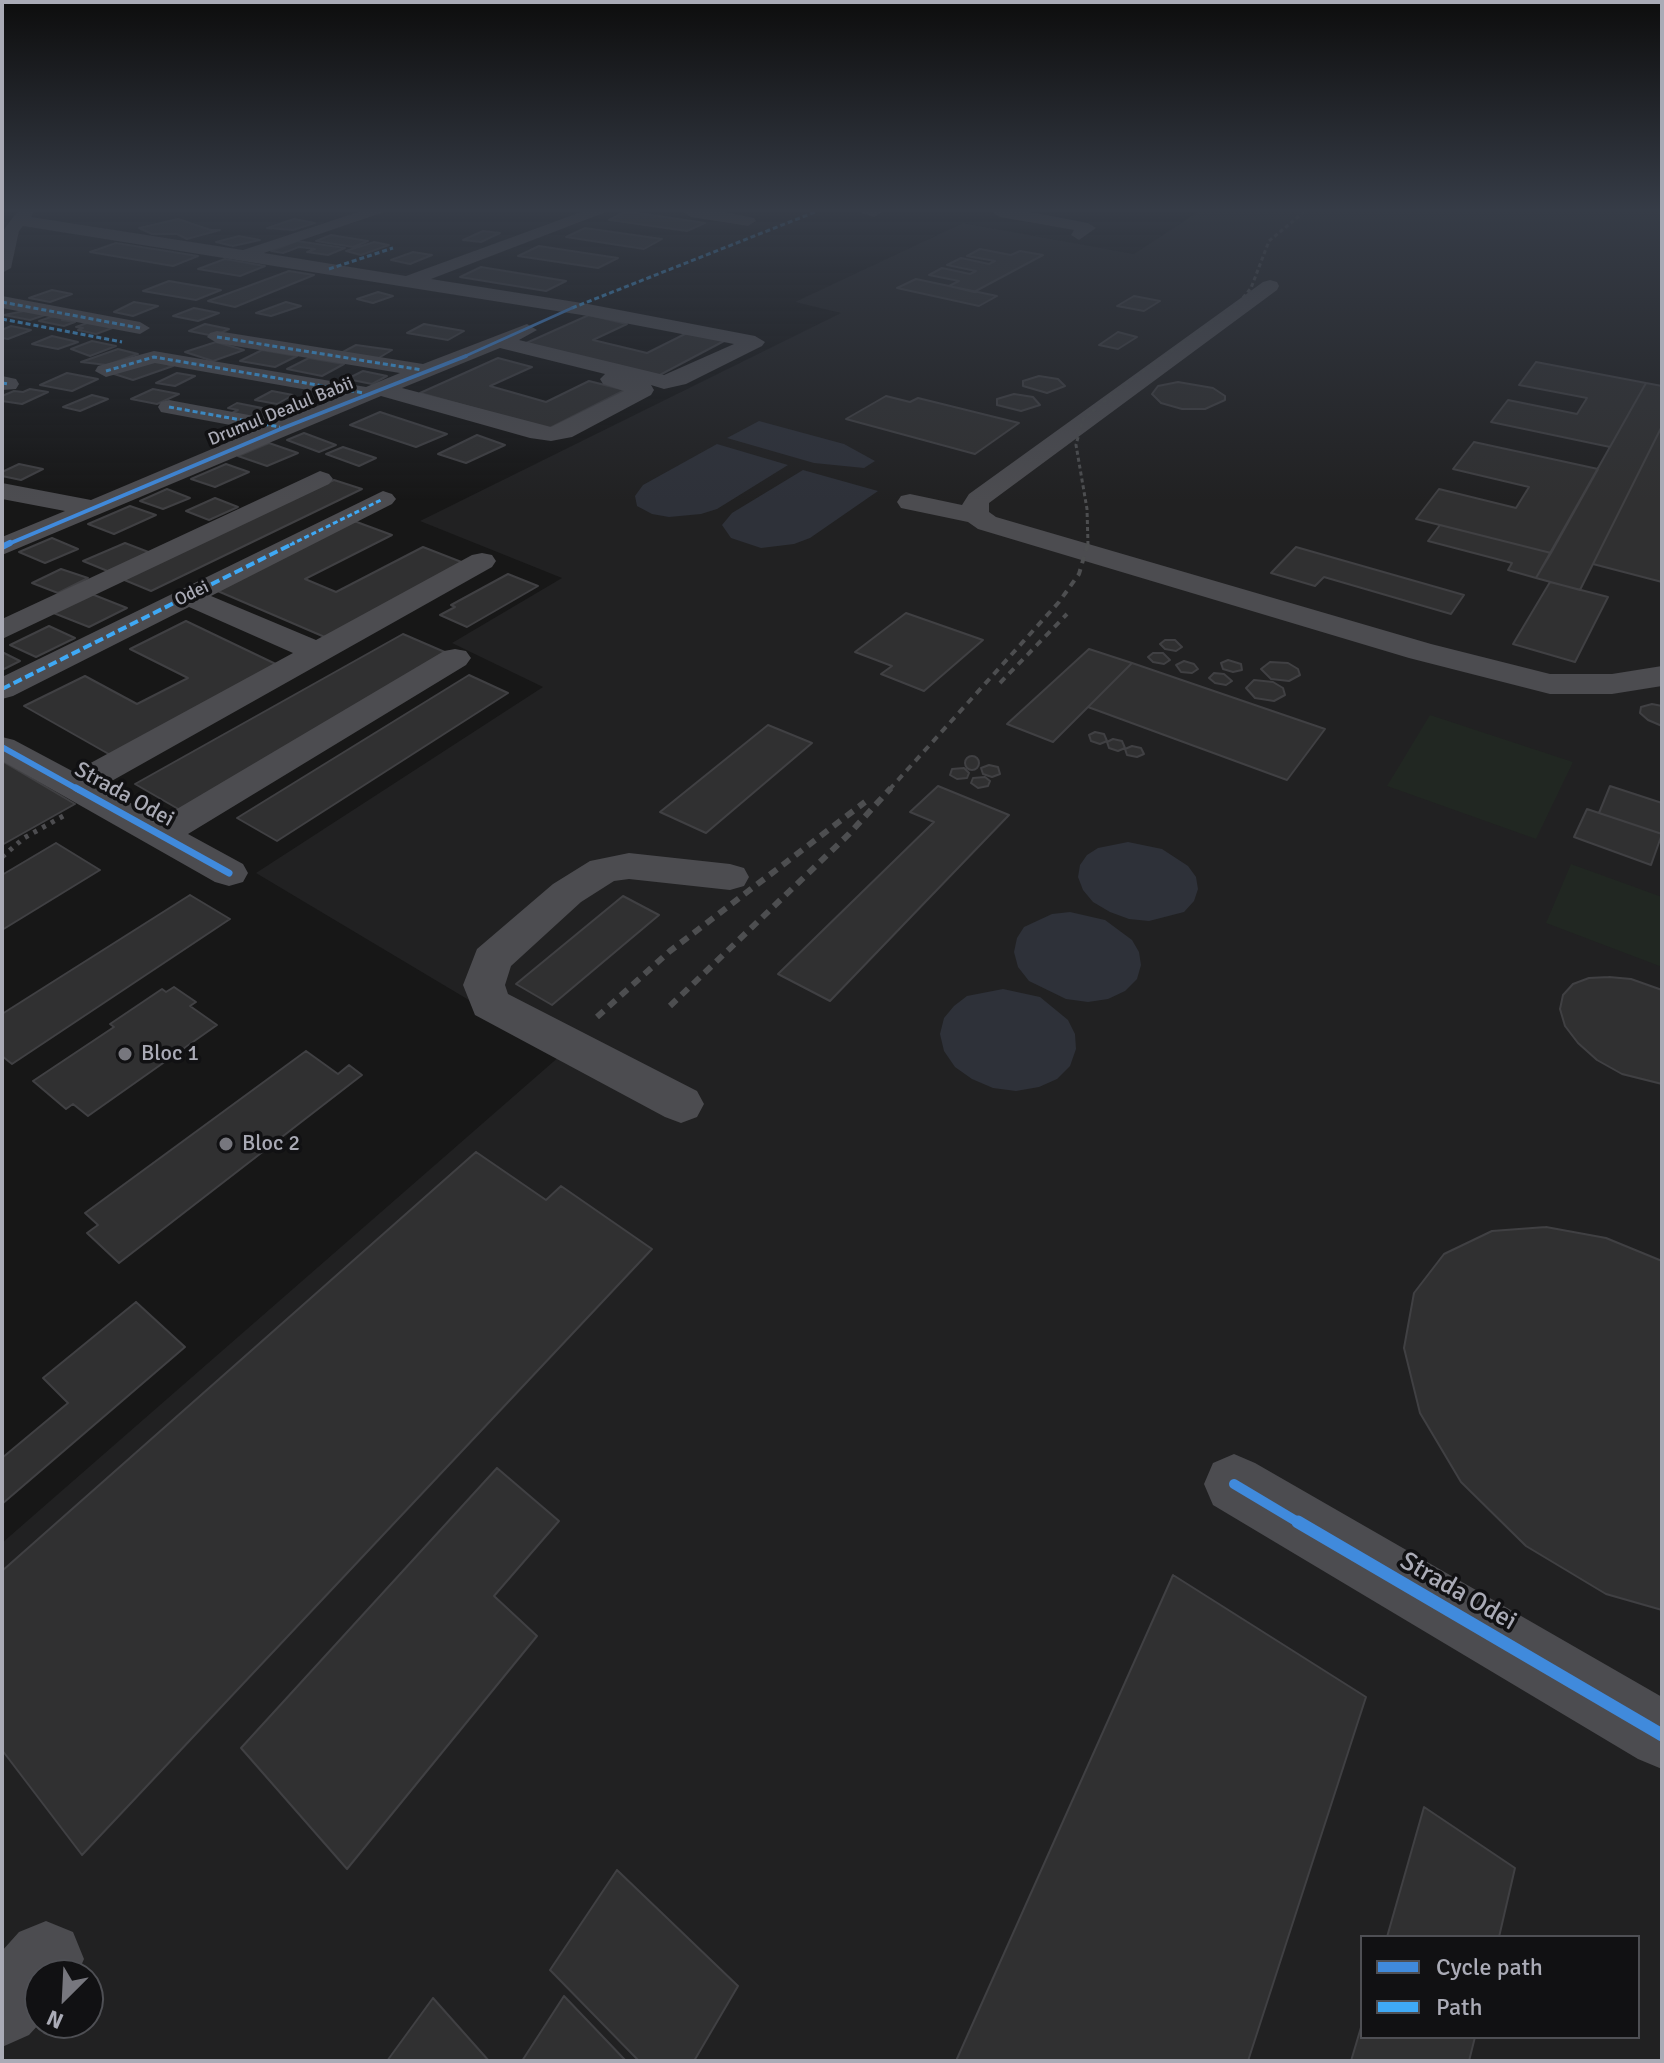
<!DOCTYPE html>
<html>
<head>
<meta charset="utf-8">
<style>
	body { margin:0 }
	#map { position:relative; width:1664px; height:2063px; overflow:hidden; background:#171717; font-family:Signika,sans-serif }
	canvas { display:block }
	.frame { position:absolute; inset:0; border:4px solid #aaabb6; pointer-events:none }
	.legend { position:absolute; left:1360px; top:1935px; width:280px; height:104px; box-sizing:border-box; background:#111113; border:2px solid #4e4f54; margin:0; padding:10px 14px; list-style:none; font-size:24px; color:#aaabb6 }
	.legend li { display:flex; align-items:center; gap:16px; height:40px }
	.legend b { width:40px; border:2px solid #4e4f54 }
	.north { position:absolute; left:24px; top:1959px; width:80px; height:80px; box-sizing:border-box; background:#111113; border:2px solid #4e4f54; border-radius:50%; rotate:204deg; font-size:22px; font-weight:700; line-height:32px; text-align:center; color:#aaabb6 }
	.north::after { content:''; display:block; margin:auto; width:28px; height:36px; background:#77777e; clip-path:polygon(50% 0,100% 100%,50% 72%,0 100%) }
</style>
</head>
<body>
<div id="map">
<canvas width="1664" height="2063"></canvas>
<div class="frame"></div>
<ul class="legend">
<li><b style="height:10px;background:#408adc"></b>Cycle path</li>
<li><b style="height:10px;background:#3fa9f5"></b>Path</li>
</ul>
<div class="north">N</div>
</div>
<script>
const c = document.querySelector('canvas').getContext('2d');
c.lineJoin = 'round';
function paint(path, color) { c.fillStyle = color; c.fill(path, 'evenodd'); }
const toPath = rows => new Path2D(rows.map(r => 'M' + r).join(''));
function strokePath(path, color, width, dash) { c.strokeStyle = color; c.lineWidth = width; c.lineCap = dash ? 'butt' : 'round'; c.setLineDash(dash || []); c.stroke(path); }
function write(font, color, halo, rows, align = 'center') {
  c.font = font + ' Signika,sans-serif'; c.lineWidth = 7; c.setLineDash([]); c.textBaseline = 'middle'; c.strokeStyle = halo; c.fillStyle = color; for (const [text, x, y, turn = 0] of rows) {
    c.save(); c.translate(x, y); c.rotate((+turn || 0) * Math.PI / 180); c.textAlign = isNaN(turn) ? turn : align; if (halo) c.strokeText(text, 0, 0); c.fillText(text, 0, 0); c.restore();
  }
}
paint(toPath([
	[1198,212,1662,212,1662,2061,2,2061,2,1543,561,1055,256,873,543,687,452,643,562,578,420,521,841,313,795,302,963,223,1134,254],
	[1362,1937,1638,1937,1638,2037,1362,2037],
	[40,1975,88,1975,88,2023,40,2023]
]), '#212122');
paint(toPath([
	[1430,715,1573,762,1536,839,1387,786],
	[1571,864,1662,897,1662,967,1546,923]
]), '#212722');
paint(toPath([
	[759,421,844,444,875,461,864,468,814,463,727,438],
	[717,444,788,465,717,509,701,514,669,517,652,514,637,506,635,496,643,485],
	[803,470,878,491,810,538,794,544,761,548,731,538,722,525,732,513],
	[1128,842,1162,849,1188,866,1196,877,1198,889,1194,901,1184,912,1149,921,1129,919,1110,912,1093,902,1083,890,1078,877,1080,865,1087,855,1098,848],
	[1070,912,1105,920,1132,940,1139,952,1141,965,1137,979,1125,991,1108,999,1088,1002,1066,999,1029,981,1018,967,1014,952,1017,938,1024,927,1052,914],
	[1003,989,1040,997,1068,1020,1075,1034,1076,1049,1070,1066,1057,1079,1039,1087,1016,1091,993,1088,972,1079,955,1067,944,1051,940,1034,944,1018,954,1006,967,996]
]), '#2e3139');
const building = toPath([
	[625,212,632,212,705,223,687,231,609,220,625,212],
	[178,219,211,230,220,230,187,239,177,234,152,234,139,228,178,219],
	[294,219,315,223,293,230,267,228,294,219],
	[585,228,662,239,644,249,566,237,585,228],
	[483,231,500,233,481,242,463,240,483,231],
	[331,235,368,241,353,247,316,241,331,235],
	[239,236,260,240,233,246,216,242,239,236],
	[297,241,345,248,328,255,307,252,315,249,299,247,283,253,271,251,297,241],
	[374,242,389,245,361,255,346,251,374,242],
	[116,243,198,256,173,266,90,252,116,243],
	[539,246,618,258,598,268,518,256,539,246],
	[980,249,1011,255,1020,251,1043,255,974,292,949,286,959,281,929,275,942,268,970,274,976,271,947,265,961,258,989,264,995,261,967,256,980,249],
	[413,252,432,255,410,264,391,260,413,252],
	[225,259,265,266,240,276,198,269,225,259],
	[481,267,566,281,546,291,460,277,481,267],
	[289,271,314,275,235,307,208,301,289,271],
	[916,279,949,286,997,296,979,306,897,288,916,279],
	[169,281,221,290,196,300,143,291,169,281],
	[52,290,72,294,50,302,29,298,52,290],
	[378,292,393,296,373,303,357,299,378,292],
	[1134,296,1160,301,1144,311,1117,306,1134,296],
	[134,302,158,306,133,316,114,312,134,302],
	[286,302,301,306,271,316,256,313,286,302],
	[194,308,219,313,198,321,173,316,194,308],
	[29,310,48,314,30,320,4,315,29,310],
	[57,315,69,317,62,320,75,322,64,326,39,321,57,315],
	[589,315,627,324,593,340,647,353,689,332,726,340,656,377,524,344,589,315],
	[90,322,115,327,96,334,78,330,83,328,76,327,90,322],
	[205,324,229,329,214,336,189,331,205,324],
	[424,324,464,331,448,340,407,333,424,324],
	[11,326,31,330,8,339,2,338,2,330,11,326],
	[1118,332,1137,337,1118,349,1099,345,1118,332],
	[52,336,78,342,58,349,32,344,52,336],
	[92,341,116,346,90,356,71,349,92,341],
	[216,342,244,350,213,361,185,352,216,342],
	[356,345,392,350,377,359,341,353,356,345],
	[118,349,138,354,107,365,81,362,118,349],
	[262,350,297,356,275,367,240,361,262,350],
	[309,358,344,364,322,376,287,369,309,358],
	[498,358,532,367,490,386,546,402,589,381,625,390,548,429,420,393,498,358],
	[151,359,173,366,133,380,111,373,151,359],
	[1536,362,1646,383,1610,447,1491,422,1508,400,1577,414,1587,398,1519,385,1536,362],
	[363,371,387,376,372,384,347,379,363,371],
	[67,373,98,379,72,391,40,385,67,373],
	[177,373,195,376,175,386,156,383,177,373],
	[1039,376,1058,379,1065,386,1047,393,1023,386,1023,381,1039,376],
	[1178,382,1213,388,1225,396,1225,400,1205,409,1182,409,1161,403,1152,394,1158,386,1178,382],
	[1646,383,1662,386,1662,426,1580,590,1536,578,1646,383],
	[30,389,48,392,22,404,2,401,2,396,14,391,23,392,30,389],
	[153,389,179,394,157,404,131,399,153,389],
	[272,391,293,395,277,404,255,400,272,391],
	[1014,394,1033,397,1040,405,1021,411,997,405,997,399,1014,394],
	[92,395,108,399,80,411,63,407,92,395],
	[886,396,910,402,918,398,1019,423,975,454,846,419,886,396],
	[237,403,277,411,261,419,230,414,238,410,228,408,237,403],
	[380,412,447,434,416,447,350,425,380,412],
	[1662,426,1662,582,1593,564,1662,426],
	[304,433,336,445,319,452,287,440,304,433],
	[477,435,505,445,466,463,438,454,477,435],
	[1474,442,1598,469,1551,553,1416,519,1439,489,1516,508,1529,487,1453,469,1474,442],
	[269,443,298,453,267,466,238,456,269,443],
	[343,447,376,458,359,466,326,454,343,447],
	[19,464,43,469,21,480,2,476,2,472,19,464],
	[226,464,249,472,215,487,191,479,226,464],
	[334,480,362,489,151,591,122,579,334,480],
	[167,489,190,498,163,509,140,501,167,489],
	[215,498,238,507,209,520,186,511,215,498],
	[130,506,156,515,114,534,88,524,130,506],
	[354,521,392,535,305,579,336,592,423,547,464,563,327,638,213,589,354,521],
	[1440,525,1551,553,1536,578,1508,570,1512,563,1428,541,1440,525],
	[52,538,78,549,45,563,19,552,52,538],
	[125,543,151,553,110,572,83,561,125,543],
	[1296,547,1464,595,1451,614,1324,577,1315,586,1271,573,1296,547],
	[61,569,88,578,58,593,32,583,61,569],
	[508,574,538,586,467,627,440,615,455,607,451,605,508,574],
	[1550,582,1608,597,1575,662,1513,644,1550,582],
	[89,593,127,608,89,627,51,612,89,593],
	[906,613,983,640,924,691,881,674,892,666,855,652,906,613],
	[186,621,282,667,114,757,24,706,85,676,137,704,188,678,130,649,186,621],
	[49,626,75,638,36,657,10,645,49,626],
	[403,634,447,653,180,810,135,784,403,634],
	[1165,640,1175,640,1182,647,1176,651,1165,649,1160,644,1165,640],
	[1089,649,1132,663,1053,742,1007,724,1089,649],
	[2,652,20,661,2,670,2,652],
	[1153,653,1163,653,1170,660,1164,664,1153,662,1148,657,1153,653],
	[1228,660,1241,664,1242,670,1233,672,1223,669,1221,663,1228,660],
	[1184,661,1194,664,1198,669,1192,673,1181,672,1176,665,1184,661],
	[1270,662,1288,663,1298,669,1300,675,1289,681,1271,679,1261,669,1270,662],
	[1132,663,1325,729,1287,780,1088,707,1132,663],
	[1214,673,1224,674,1232,681,1226,685,1215,683,1209,678,1214,673],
	[469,675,508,693,277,841,237,818,469,675],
	[1254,680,1273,682,1283,688,1285,695,1274,701,1255,698,1246,688,1254,680],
	[1652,704,1662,706,1662,726,1648,720,1640,713,1641,707,1652,704],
	[768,725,812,743,706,833,660,812,768,725],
	[1095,732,1104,734,1107,741,1100,744,1091,741,1089,735,1095,732],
	[1113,739,1122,741,1125,748,1118,751,1109,748,1107,742,1113,739],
	[1132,746,1141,748,1144,754,1137,757,1127,755,1125,749,1132,746],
	'965 763a7 7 0 1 1 14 0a7 7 0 1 1-14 0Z',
	[2,761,75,804,2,845,2,761],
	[989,765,998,767,1000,774,992,777,983,774,981,768,989,765],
	[964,768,969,773,967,778,957,779,950,775,952,769,964,768],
	[985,777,990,781,988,786,978,788,971,783,973,778,985,777],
	[938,786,1009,815,830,1001,778,974,934,822,910,812,938,786],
	[1610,786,1662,803,1662,834,1599,813,1610,786],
	[1587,809,1662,834,1651,865,1574,837,1587,809],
	[56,843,100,870,2,930,2,875,56,843],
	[190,895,230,919,12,1064,2,1056,2,1014,190,895],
	[623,896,659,915,552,1005,516,984,623,896],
	[1609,977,1631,979,1662,990,1662,1084,1622,1074,1597,1060,1578,1043,1565,1026,1560,1009,1563,995,1573,984,1589,978,1609,977],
	[174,987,196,1002,190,1006,217,1025,88,1116,73,1104,66,1109,33,1081,114,1027,110,1024,162,989,166,992,174,987],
	[306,1051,338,1074,349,1065,362,1075,119,1263,87,1233,98,1225,85,1213,306,1051],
	[476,1152,546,1200,561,1186,652,1249,82,1855,2,1750,2,1571,476,1152],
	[1546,1227,1606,1238,1662,1261,1662,1610,1606,1594,1526,1546,1461,1482,1420,1413,1404,1348,1414,1293,1444,1254,1492,1231,1546,1227],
	[136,1302,185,1347,2,1504,2,1458,68,1403,43,1378,136,1302],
	[497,1468,559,1521,494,1596,537,1636,347,1869,241,1748,497,1468],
	[1173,1575,1366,1697,1248,2061,956,2061,1173,1575],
	[1424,1807,1515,1868,1499,1937,1387,1937,1424,1807],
	[617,1870,738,1986,694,2061,639,2061,550,1970,617,1870],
	[564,1996,626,2061,522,2061,564,1996],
	[433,1998,489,2061,387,2061,433,1998],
	[1362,2024,1362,2037,1475,2037,1469,2061,1351,2061,1362,2024]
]);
paint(building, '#303031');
strokePath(building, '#404043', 2);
strokePath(toPath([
	[2,857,24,838,65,815]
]), '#4d4d50', 5, [4, 6]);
paint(toPath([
	[17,212,34,212,31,217,243,250,358,212,384,212,264,253,406,276,581,212,606,212,431,279,588,304,755,336,765,342,762,346,686,384,664,389,651,385,654,390,651,395,572,437,551,441,530,438,381,396,2,555,2,537,65,511,2,499,2,483,91,500,257,430,161,412,158,407,161,402,169,400,281,421,342,396,155,363,106,377,95,371,98,366,154,351,366,387,400,373,217,343,207,337,210,333,217,331,423,364,527,324,537,330,519,340,664,375,734,344,588,316,23,226,19,231,11,268,2,273,2,232,17,212],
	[500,348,605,374,600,379,603,384,624,391,551,427,402,388,500,348],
	[683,212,725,212,754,218,756,221,748,226,691,217,683,212],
	[859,212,882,212,874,217,859,212],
	[992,212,1030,212,1088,223,1096,228,1079,240,1071,235,1074,230,1000,217,992,212],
	[1270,280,1277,282,1279,286,1277,290,989,503,989,512,996,517,1431,644,1550,674,1612,674,1662,666,1662,686,1612,694,1550,694,1409,658,978,529,968,522,901,508,897,502,901,496,910,494,962,505,969,494,1263,282,1270,280],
	[2,296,140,322,150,328,140,334,2,308,2,296],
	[2,376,16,379,19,384,16,389,2,390,2,376],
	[320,471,329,474,333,479,329,484,2,639,2,619,320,471],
	[383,491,392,494,396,499,392,504,211,596,316,640,472,555,482,553,492,555,496,561,492,567,101,787,160,819,444,651,455,649,466,651,471,658,466,665,188,834,243,864,248,873,243,882,229,886,215,882,2,761,2,737,14,740,74,772,293,653,189,607,13,696,2,699,2,677,383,491],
	[629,853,730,864,744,868,749,877,744,886,730,890,629,879,614,881,581,902,511,966,505,985,508,994,697,1091,704,1104,697,1117,681,1123,665,1117,475,1015,463,985,477,949,553,884,590,861,629,853],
	[1234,1454,1255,1463,1662,1697,1662,1769,1638,1759,1213,1505,1204,1484,1213,1463,1234,1454],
	[46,1921,73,1932,84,1959,77,1975,40,1975,40,2023,29,2035,2,2047,2,1951,19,1932,46,1921]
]), '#4c4c50');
strokePath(toPath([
	[1088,545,1087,509,1076,445,1083,419,1128,382,1237,305,1251,288,1269,241,1304,212]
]), '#4d4e50', 3, [4, 3]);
strokePath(toPath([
	[1000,683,1067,614],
	[889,790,1059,602,1079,574,1088,543]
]), '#4d4e50', 4, [7, 6]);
strokePath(toPath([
	[670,1006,849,834,891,788],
	[597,1017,670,951,865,802]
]), '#4d4e50', 6, [9, 7]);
strokePath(toPath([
	[329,269,393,248],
	[2,302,140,328],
	[572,308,815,212],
	[2,319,122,342],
	[217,337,422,370],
	[106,371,154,357,364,393],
	[2,383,8,384],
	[169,407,280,427],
	[290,545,383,499]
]), '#3fa9f5', 3, [5, 3]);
strokePath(toPath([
	[2,689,294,543]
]), '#3fa9f5', 4, [9, 4]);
strokePath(toPath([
	[461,358,572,308]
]), '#408adc', 3);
strokePath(toPath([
	[6,545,283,428,466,356]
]), '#408adc', 4);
strokePath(toPath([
	[2,547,10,543],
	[2,747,79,790]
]), '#408adc', 6);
strokePath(toPath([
	[76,788,229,873]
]), '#408adc', 7);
strokePath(toPath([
	[1234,1484,1301,1524]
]), '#408adc', 10);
strokePath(toPath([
	[1298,1522,1662,1735]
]), '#408adc', 13);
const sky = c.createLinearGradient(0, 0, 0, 501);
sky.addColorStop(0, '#0d0d0d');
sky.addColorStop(0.42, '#363c47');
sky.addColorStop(1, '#363c4700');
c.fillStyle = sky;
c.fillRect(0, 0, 1664, 501);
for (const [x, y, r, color] of [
	[125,1054,8,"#77777e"],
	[226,1144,8,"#77777e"]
]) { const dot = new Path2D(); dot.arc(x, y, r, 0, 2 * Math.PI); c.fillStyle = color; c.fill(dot); strokePath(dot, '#111113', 3); }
write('18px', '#aaabb6', '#111113', [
	["Drumul Dealul Babii",281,412,-22],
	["Odei",192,594,-26]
]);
write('22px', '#aaabb6', '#111113', [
	["Strada Odei",124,795,29]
]);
write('22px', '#aaabb6', '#111113', [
	["Bloc 1",141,1054],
	["Bloc 2",242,1144]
], 'left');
write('26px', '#aaabb6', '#111113', [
	["Strada Odei",1458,1592,30]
]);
</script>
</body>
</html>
